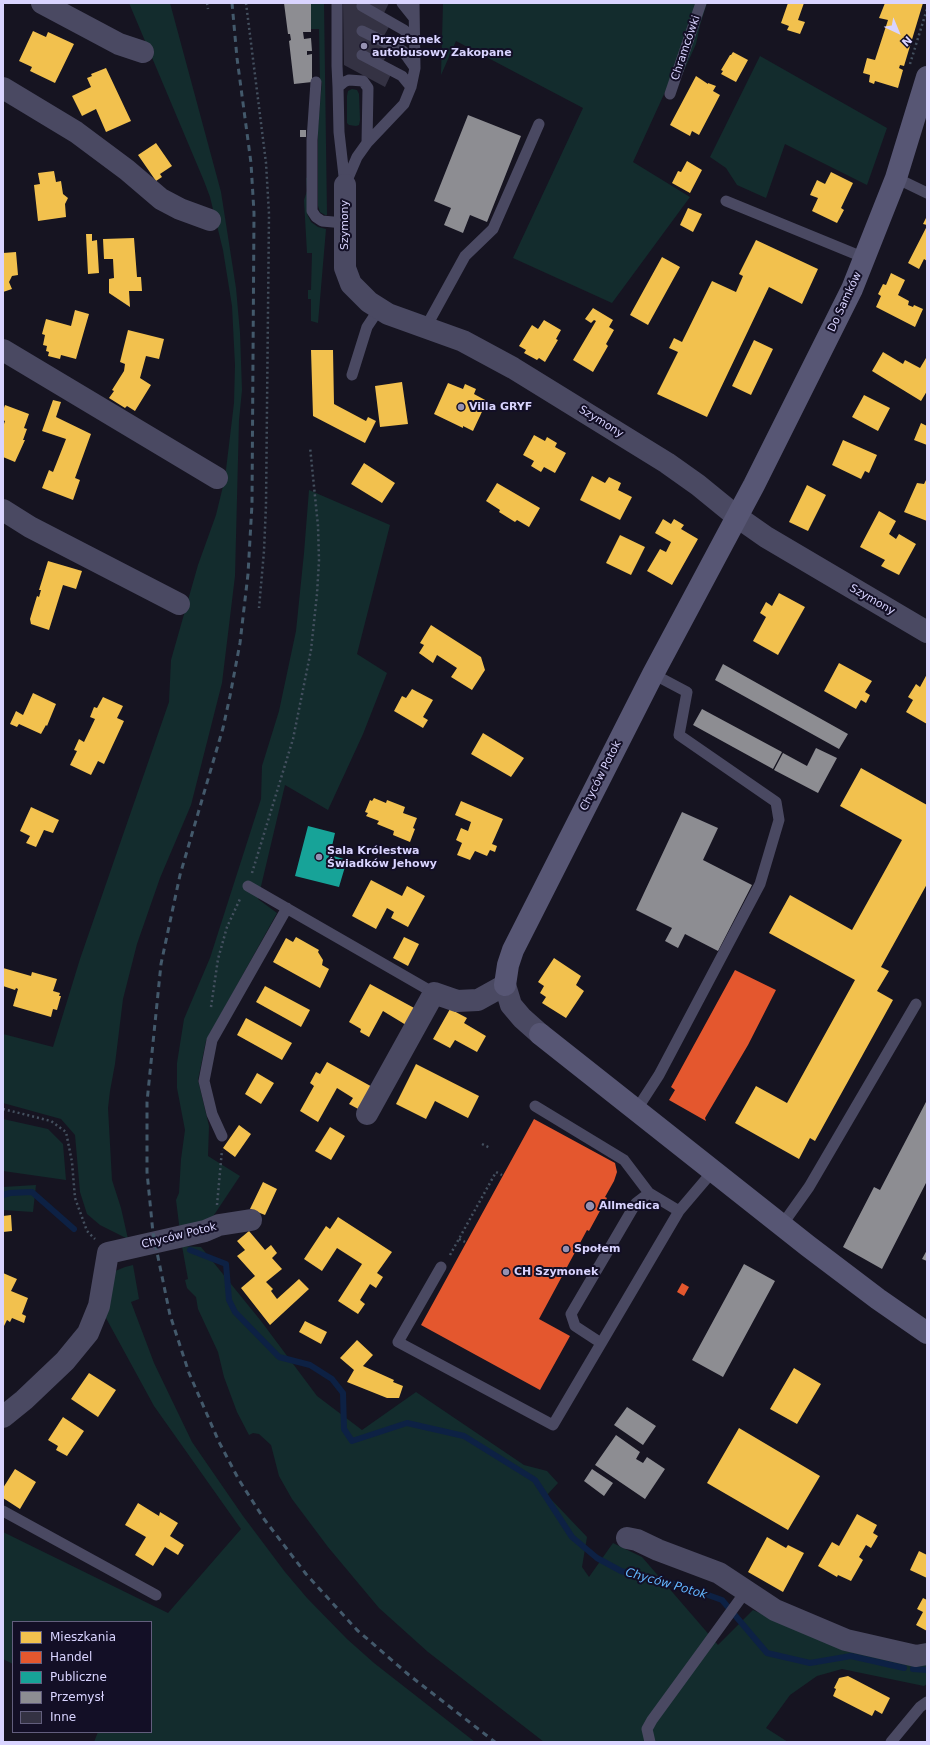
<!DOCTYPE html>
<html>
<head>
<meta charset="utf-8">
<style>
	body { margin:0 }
	#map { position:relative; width:930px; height:1745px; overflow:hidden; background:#161421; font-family:"DejaVu Sans",sans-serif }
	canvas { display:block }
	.frame { position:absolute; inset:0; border:4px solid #d9d4ff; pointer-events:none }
	.legend { position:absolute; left:12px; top:1621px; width:140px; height:112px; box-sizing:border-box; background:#130f26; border:1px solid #625e7d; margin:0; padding:5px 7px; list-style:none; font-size:12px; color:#d9d4ff }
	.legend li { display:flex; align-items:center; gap:8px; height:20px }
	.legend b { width:20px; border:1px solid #625e7d }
	.north { position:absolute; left:878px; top:12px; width:40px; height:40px; -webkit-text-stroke:3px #130f26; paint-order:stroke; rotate:136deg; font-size:11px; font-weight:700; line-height:16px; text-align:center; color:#d9d4ff }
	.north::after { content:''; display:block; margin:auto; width:14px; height:18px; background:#d9d4ff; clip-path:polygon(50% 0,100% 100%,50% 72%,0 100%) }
</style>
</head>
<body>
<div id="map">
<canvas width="930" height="1745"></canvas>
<div class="frame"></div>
<ul class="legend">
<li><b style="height:11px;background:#f2c14e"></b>Mieszkania</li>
<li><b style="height:11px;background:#e4572e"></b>Handel</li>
<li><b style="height:11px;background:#17a398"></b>Publiczne</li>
<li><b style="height:11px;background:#8d8d92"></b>Przemysł</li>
<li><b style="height:11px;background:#343243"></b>Inne</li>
</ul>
<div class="north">N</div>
</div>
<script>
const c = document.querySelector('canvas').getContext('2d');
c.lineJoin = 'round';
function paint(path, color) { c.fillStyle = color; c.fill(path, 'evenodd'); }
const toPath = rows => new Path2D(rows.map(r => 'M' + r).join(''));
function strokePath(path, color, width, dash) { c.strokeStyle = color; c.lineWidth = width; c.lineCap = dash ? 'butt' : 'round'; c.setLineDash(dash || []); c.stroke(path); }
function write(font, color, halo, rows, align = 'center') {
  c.font = font + ' "DejaVu Sans",sans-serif'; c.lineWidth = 4; c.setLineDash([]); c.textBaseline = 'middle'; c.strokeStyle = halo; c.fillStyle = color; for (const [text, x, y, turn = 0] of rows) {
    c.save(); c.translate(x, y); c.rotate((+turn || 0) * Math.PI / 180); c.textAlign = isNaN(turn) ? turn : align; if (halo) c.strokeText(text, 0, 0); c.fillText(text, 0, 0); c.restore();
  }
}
paint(toPath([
	[129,3,170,3,221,192,236,288,240,333,242,390,239,420,235,576,222,683,191,805,160,878,137,944,123,999,115,1064,110,1091,108,1108,112,1180,121,1208,128,1239,100,1225,87,1214,80,1192,75,1135,61,1119,3,1103,3,1034,53,1047,80,959,169,702,171,660,198,565,216,515,225,478,234,403,235,365,232,306,223,250,210,197,204,181],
	[311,3,324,3,327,215,325,215,320,212,318,206,318,127,322,82,320,82,319,29,311,29],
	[443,3,707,3,700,25,696,44,673,95,665,92,633,162,690,197,612,303,513,258,583,108,456,41,441,75],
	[760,56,887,128,867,185,785,144,766,198,737,185,726,168,710,157],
	[352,89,357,90,359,94,360,120,359,125,356,126,349,125,347,123,347,96,348,91],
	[308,177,307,214,311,222,318,227,326,229,318,323,311,321,311,299,308,299,308,290,311,290,312,253,307,253,304,200,307,191,306,178],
	[309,490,390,525,357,654,387,673,363,734,328,810,285,785,258,899,277,913,206,1041,198,1080,209,1126,208,1156,240,1176,206,1227,180,1232,176,1200,179,1193,181,1159,185,1130,177,1088,177,1063,184,1019,210,958,261,799,262,766,279,711,296,631,304,553],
	[3,1119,48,1129,63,1144,66,1180,3,1171],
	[36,1185,33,1212,3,1210,3,1187],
	[182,1246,201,1247,261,1321,317,1396,362,1430,416,1392,524,1465,547,1471,558,1483,547,1495,587,1537,582,1567,589,1577,613,1543,642,1557,718,1645,753,1610,845,1651,927,1662,927,1684,924,1686,842,1669,817,1676,790,1695,766,1728,788,1742,544,1742,428,1652,379,1608,328,1547,292,1499,279,1476,271,1445,259,1434,253,1433,249,1435,237,1412,224,1377,218,1352,198,1309,196,1297,187,1288,185,1280,188,1279],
	[133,1265,139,1299,131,1302,154,1363,192,1442,243,1516,285,1572,307,1598,347,1639,374,1663,475,1742,94,1742,98,1732,151,1732,151,1622,13,1622,13,1664,3,1659,3,1532,168,1613,241,1529,154,1406,106,1318,105,1288,113,1272,125,1267]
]), '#132c2d');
paint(toPath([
	[788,3,804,3,798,20,805,22,800,34,787,30,789,26,781,23],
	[885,3,923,3,904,66,900,65,899,68,903,70,898,88,875,81,874,84,869,82,870,75,863,73,867,58,875,60,888,20,879,18],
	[33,31,46,37,48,32,74,44,55,83,30,71,32,67,19,61],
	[733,52,748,60,736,82,721,74,723,71,721,70,730,55,731,55],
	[106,68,131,121,106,132,96,109,82,116,72,96,91,87,87,78,92,76,91,74],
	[696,76,708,84,708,83,716,86,713,91,720,95,699,135,692,131,690,136,670,125],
	[156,143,172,166,160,174,162,177,156,181,138,155],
	[687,161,702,170,690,193,672,183,678,171,681,172],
	[54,171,56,182,61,181,63,194,68,198,65,204,66,217,38,221,34,185,40,184,38,173],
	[831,172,853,183,841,208,844,210,837,223,812,211,818,198,810,195,817,180,825,184],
	[688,208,702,214,693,232,680,225],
	[927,216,927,225,923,224],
	[927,226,927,261,924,259,919,269,908,263],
	[86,234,92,234,92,241,97,240,99,273,88,274],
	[134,238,137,277,141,277,142,291,129,291,130,307,109,293,109,279,114,278,113,259,104,259,103,239],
	[756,240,818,269,802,304,769,287,707,417,657,394,678,352,669,348,674,338,682,342,712,281,736,292,743,276,739,274],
	[16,252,18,275,12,276,9,282,12,289,3,292,3,253],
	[662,257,680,267,648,325,630,315],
	[891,273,905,280,898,295,909,301,908,305,913,307,914,305,923,309,915,327,876,307,881,296,878,294,883,284,886,285],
	[593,308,613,320,609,327,614,330,606,344,608,346,593,372,573,360,596,321,594,320,591,323,585,319],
	[75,310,89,314,76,359,61,355,60,359,48,356,49,352,46,351,47,346,43,345,45,335,42,334,46,319,71,326],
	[544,320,561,330,556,339,558,340,545,362,539,358,537,360,524,353,526,350,519,346,532,325,538,329],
	[128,330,164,339,159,359,146,356,140,378,151,385,135,411,127,406,125,408,109,398,114,391,112,390,124,371,125,364,120,362],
	[754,340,773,349,751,395,732,386],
	[311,350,333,350,334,404,366,421,368,417,376,421,365,443,313,416],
	[883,352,903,364,905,360,920,368,926,358,927,359,927,391,921,401,872,371],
	[402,382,408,424,380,427,375,386],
	[448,383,463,389,465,384,476,389,474,394,487,401,473,431,463,426,463,428,434,414],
	[864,395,890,408,878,431,852,417],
	[53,400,61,402,56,417,91,434,75,478,80,480,73,500,42,488,49,470,53,472,66,439,42,431],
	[5,405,29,414,24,428,27,429,23,440,25,440,15,462,3,457,3,427,5,421,3,420,3,411],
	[921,423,927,426,927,445,914,440],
	[534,435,545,441,547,437,557,443,555,447,566,453,555,473,544,467,541,472,531,466,534,461,523,455],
	[843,440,877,455,869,473,865,471,861,479,832,465],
	[364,463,395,483,382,503,351,484],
	[592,476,605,483,609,477,621,483,618,490,632,497,620,520,580,500],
	[927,478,927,521,904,512,917,483,924,484],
	[497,483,540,508,529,527,517,520,515,522,499,512,500,510,486,501],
	[807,485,826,495,808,531,789,522],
	[879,511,896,521,889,534,896,539,899,534,916,544,899,575,881,566,885,560,860,547],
	[663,519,671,524,674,519,684,525,681,529,698,539,672,585,647,571,660,549,666,552,671,542,655,533],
	[620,535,645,547,631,575,606,563],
	[48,561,82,571,76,589,63,585,49,630,31,624,30,619,37,596,39,597,41,590,39,590],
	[779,593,805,607,778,655,753,641,766,617,760,613,766,602,772,606],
	[431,625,481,657,485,670,472,690,451,677,457,668,437,655,433,663,419,653,424,645,420,643],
	[839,663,872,681,865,692,870,695,866,703,861,700,856,709,824,691],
	[927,674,927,724,906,712,913,700,908,697,916,684,920,687],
	[412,689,433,700,423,717,428,720,423,728,394,711,402,696,406,698],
	[33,693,56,704,47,726,46,725,41,734,19,724,17,727,10,724,16,711,23,715],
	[103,697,123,706,117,718,124,721,104,764,98,761,91,775,70,765,77,751,74,750,79,739,84,742,95,719,90,717,94,707,97,708],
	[483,733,524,758,511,777,471,754],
	[861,768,927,805,927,884,881,967,889,971,877,991,893,1000,815,1141,810,1138,799,1159,735,1123,756,1086,787,1103,855,980,769,933,790,895,852,930,902,840,840,806],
	[374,798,386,803,387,800,405,807,403,813,417,818,413,828,415,829,410,842,393,835,394,831,377,824,379,821,366,816,368,813,365,812,370,800,372,801],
	[461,801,503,819,492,844,497,846,495,852,490,850,487,856,475,851,470,860,457,855,462,843,456,840,461,828,468,831,471,822,455,815],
	[31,807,59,820,53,833,44,830,36,847,26,843,30,836,20,831],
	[371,880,402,896,407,886,425,896,408,927,391,918,394,912,387,908,376,929,352,916],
	[296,937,319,950,318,952,323,960,322,965,329,969,320,988,273,962,286,938,293,942],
	[404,937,419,944,408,966,393,958],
	[554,958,581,976,576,985,584,991,566,1018,542,1003,546,997,540,993,544,986,538,982],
	[3,968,31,976,32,972,57,979,53,991,60,993,59,996,61,996,57,1010,53,1009,51,1017,13,1006,18,989,16,988,15,990,3,986],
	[370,984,416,1009,406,1025,383,1011,369,1037,360,1032,361,1029,349,1022],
	[265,986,310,1010,301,1027,256,1002],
	[450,1009,467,1018,464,1023,486,1036,477,1052,455,1040,450,1048,433,1039],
	[246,1018,292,1043,282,1060,237,1035],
	[327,1062,376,1089,360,1110,349,1104,353,1098,337,1088,318,1122,300,1111,314,1086,310,1083,316,1072,320,1074],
	[416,1064,479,1096,468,1118,435,1101,426,1119,396,1104],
	[257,1073,274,1083,261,1104,245,1094],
	[239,1125,251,1134,235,1157,223,1148],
	[330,1127,345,1136,331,1160,315,1151],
	[263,1182,277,1189,265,1215,250,1209],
	[11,1215,12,1231,3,1232,3,1216],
	[338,1217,392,1252,377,1273,383,1277,376,1288,370,1284,360,1300,365,1304,358,1314,338,1301,362,1264,337,1248,322,1271,304,1259,326,1226,330,1229],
	[249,1231,265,1250,271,1245,277,1253,272,1258,282,1269,266,1282,273,1289,271,1291,277,1299,299,1279,309,1289,270,1325,241,1288,255,1276,237,1256,245,1250,237,1241],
	[3,1273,17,1279,11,1291,28,1298,22,1314,26,1316,24,1323,12,1318,10,1322,7,1320,3,1328],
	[305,1321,327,1332,321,1344,299,1332],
	[357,1340,373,1355,363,1366,394,1380,393,1382,403,1386,399,1398,387,1398,347,1382,354,1370,340,1358],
	[794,1368,821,1384,797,1424,770,1409],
	[89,1373,116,1390,98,1417,71,1399],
	[63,1417,84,1431,67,1456,56,1450,58,1446,48,1440],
	[739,1428,820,1476,788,1530,707,1483],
	[15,1469,36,1482,20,1509,3,1498,3,1488],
	[138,1503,159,1516,160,1512,178,1523,170,1536,184,1545,178,1555,165,1547,153,1566,135,1555,146,1537,125,1525],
	[857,1514,877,1525,873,1533,878,1536,871,1548,866,1545,859,1557,863,1560,851,1581,838,1575,837,1577,818,1566,832,1542,839,1546],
	[767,1537,786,1548,788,1545,804,1553,783,1592,748,1572],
	[919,1551,927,1555,927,1578,910,1570],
	[923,1598,927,1600,927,1631,916,1625,923,1612,917,1609],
	[848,1676,890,1698,882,1714,875,1710,872,1716,833,1696,836,1689,834,1688,839,1678]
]), '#f2c14e');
paint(toPath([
	[735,970,776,990,748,1045,705,1118,706,1121,669,1100,675,1090,671,1087],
	[534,1119,615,1163,617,1172,614,1181,605,1197,607,1198,589,1231,587,1230,539,1319,570,1336,540,1390,421,1325],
	[682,1283,689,1287,684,1296,677,1292]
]), '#e4572e');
paint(toPath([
	[308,826,335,833,330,855,347,860,339,887,295,876]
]), '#17a398');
paint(toPath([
	[284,3,311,3,311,32,303,32,304,39,311,38,312,51,307,51,307,55,312,54,312,82,294,84,289,41,291,40,290,34,288,34],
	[468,115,521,136,487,222,470,215,463,233,444,225,451,208,434,201],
	[300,130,306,130,306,137,300,137],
	[723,664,848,734,839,749,715,680],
	[702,709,782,752,773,769,693,725],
	[816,748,837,758,818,793,774,770,783,753,807,766],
	[682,812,718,828,703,860,752,885,718,951,685,934,678,948,665,941,672,928,636,910],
	[927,1100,927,1181,882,1269,843,1247,874,1187,880,1190],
	[927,1250,927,1261,922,1259],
	[744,1264,775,1281,723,1377,692,1360],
	[627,1407,656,1426,643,1445,614,1425],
	[616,1435,640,1452,636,1459,643,1463,647,1457,665,1469,645,1499,595,1465],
	[592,1469,613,1483,604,1496,584,1481]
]), '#8d8d92');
strokePath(toPath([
	[3,1195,10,1193,32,1192,74,1229],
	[190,1250,226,1264,229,1300,235,1312,279,1357,310,1365,332,1379,343,1393,344,1429,352,1441,407,1423,464,1436,535,1480,572,1537,597,1558,621,1571,683,1586,722,1600,767,1653,810,1663,851,1656,904,1668],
	[913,1669,927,1670]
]), '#0d2144', 6);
paint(toPath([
	[343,3,389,3,381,19,390,25,380,43,390,50,381,65,392,72,385,87,344,65]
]), '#343243');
strokePath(toPath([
	[207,3,208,9],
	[246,3,266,163,269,214,266,505,264,551,259,608],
	[910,64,927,9],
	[252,873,293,739,311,650,317,594,319,560,318,526,310,447],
	[211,1007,218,959,227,927,240,899],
	[3,1109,51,1121,66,1132,72,1162,75,1198,87,1231,95,1239],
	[482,1144,490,1148],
	[217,1205,222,1150],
	[459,1239,465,1242],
	[450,1255,496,1172,502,1175]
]), '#44505f', 2.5, [2, 3]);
strokePath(toPath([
	[337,3,337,66,338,87],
	[402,3,414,18],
	[362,6,404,30,415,42],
	[362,31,403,51,415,68],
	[362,55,402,76,411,87],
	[349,80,363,81,368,88,367,143,357,157,345,185,339,132,338,87,344,82,349,80],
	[316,82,312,140,312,211,316,217,322,221,344,223],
	[670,94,701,3],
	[367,143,404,104,411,87,415,68,414,3],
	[896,178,927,193],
	[726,201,865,258],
	[426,327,465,256,493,229,539,124],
	[352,375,367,327,379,309],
	[248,886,434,993],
	[535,1106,624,1160,649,1193,679,1211],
	[637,1109,659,1075,760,884,779,820,776,802,679,735,687,692,653,674],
	[222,1136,212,1114,204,1081,212,1040,287,908],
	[782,1225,809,1187,916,1004],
	[441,1267,398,1342,553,1425,679,1211,713,1171],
	[601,1343,575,1326,571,1314,636,1203,649,1193],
	[3,1511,156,1595],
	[650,1742,647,1729,652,1720,746,1591],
	[891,1742,920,1707,927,1702]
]), '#4a4962', 11);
strokePath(toPath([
	[42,3,119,44,143,52],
	[3,88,76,132,127,170,161,199,180,209,210,220],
	[345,185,345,268,351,284,369,302,388,314,463,341,513,368,667,463,698,485,736,516,766,537,927,632],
	[3,350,217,478],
	[3,510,30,527,179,604],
	[367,1114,434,993,457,1001,478,1000,505,985,511,1005,522,1018,540,1034],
	[3,1417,24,1400,65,1361,88,1333,99,1306,108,1253,205,1231,219,1225,251,1220],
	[627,1538,637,1540,658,1550,719,1573,775,1610,846,1640,916,1656,927,1654]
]), '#4a4962', 22);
strokePath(toPath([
	[505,985,508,965,513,950,653,674,754,485,852,289,896,178,927,77],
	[540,1034,808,1246,878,1299,927,1333]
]), '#575674', 22);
strokePath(toPath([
	[232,3,237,58,251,163,254,213,252,504,248,574,240,643,230,696,223,728,180,875,161,964,147,1102,147,1172,153,1233,170,1315,189,1373,219,1442,239,1480,264,1519,306,1574,357,1630,409,1675,495,1742]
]), '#43596b', 3, [6, 5]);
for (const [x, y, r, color] of [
	[364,46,4,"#9591b1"],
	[461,407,4,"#9591b1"],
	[319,857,4,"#9591b1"],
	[590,1206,5,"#9591b1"],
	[566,1249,4,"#9591b1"],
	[506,1272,4,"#9591b1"]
]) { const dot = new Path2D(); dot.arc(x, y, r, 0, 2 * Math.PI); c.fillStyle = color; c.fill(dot); strokePath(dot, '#130f26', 1.5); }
write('bold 11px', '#d9d4ff', '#130f26', [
	["Przystanek",372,40],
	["autobusowy Zakopane",372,53],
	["Villa GRYF",469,407],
	["Sala Królestwa",327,851],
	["Świadków Jehowy",327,864],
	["Allmedica",599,1206],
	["Społem",574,1249],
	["CH Szymonek",514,1272]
], 'left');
write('11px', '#d9d4ff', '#130f26', [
	["Chramcówki",686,48,-71],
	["Szymony",345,225,-90],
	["Do Samków",845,302,-65],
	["Szymony",601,422,32],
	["Szymony",872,600,30],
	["Chyców Potok",601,776,-63],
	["Chyców Potok",179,1236,-14]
]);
write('italic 12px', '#62b6ff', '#130f26', [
	["Chyców Potok",666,1584,16]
]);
</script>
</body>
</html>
